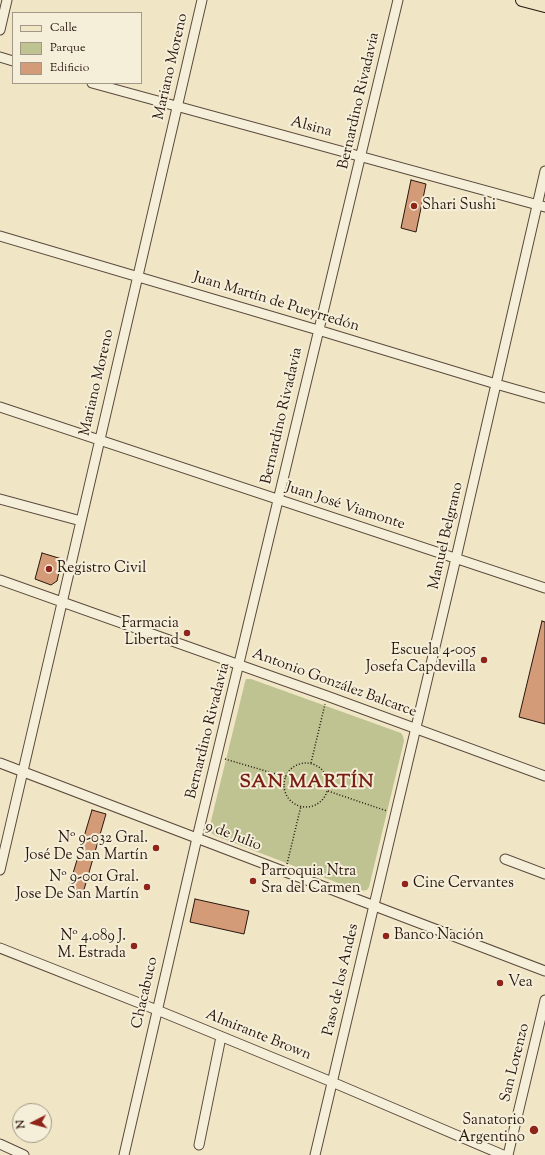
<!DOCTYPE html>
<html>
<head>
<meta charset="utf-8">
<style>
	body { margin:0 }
	#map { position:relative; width:545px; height:1155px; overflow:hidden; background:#f0e6c6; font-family:"Sorts Mill Goudy",serif }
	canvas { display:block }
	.legend { position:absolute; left:12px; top:12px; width:130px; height:72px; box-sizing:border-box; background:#f5efda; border:1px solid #a39888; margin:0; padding:5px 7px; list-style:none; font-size:12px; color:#29160e }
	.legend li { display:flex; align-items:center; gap:8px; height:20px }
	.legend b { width:20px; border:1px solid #a39888 }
	.north { position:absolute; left:12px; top:1103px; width:40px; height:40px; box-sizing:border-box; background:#f5efda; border:1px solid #a39888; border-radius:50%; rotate:264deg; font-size:11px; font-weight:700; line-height:16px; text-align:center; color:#29160e }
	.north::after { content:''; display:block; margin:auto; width:14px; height:18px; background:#8f2418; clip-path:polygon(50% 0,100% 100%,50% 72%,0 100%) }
</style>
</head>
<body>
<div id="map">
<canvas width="545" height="1155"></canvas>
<ul class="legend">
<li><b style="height:5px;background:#f0e6c6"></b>Calle</li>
<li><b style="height:11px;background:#bec391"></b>Parque</li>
<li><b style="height:11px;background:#d39b78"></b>Edificio</li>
</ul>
<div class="north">N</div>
</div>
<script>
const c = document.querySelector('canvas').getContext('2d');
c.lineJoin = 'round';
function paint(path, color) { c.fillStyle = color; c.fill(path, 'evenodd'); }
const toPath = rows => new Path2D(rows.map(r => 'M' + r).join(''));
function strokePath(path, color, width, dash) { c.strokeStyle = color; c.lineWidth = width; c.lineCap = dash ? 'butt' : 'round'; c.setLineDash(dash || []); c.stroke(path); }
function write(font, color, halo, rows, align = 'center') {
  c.font = font + ' "Sorts Mill Goudy",serif'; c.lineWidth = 4; c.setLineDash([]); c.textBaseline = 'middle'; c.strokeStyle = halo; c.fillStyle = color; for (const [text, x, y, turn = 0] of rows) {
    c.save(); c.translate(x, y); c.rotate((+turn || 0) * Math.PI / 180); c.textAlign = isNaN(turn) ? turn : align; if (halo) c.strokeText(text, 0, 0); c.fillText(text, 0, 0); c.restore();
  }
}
paint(toPath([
	[246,679,251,679,401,733,403,736,404,741,369,887,367,890,359,891,216,836,211,833,210,825,245,682]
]), '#bec391');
const building = toPath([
	[411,180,426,184,416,232,401,228,411,180],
	[42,553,62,559,57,581,51,585,35,579,42,553],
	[542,621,545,622,545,724,519,717,542,621],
	[92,810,106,814,83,893,68,890,92,810],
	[195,899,249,911,244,934,190,922,195,899]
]);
paint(building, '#d39b78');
strokePath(building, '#29160e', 1);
const minor = toPath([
	[0,30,7,0],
	[0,57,13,61],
	[92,83,545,207],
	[0,236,318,330,496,384,545,398],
	[0,407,545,588],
	[0,499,81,521],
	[0,580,327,696,545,776],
	[0,763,545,971],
	[505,859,545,874],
	[0,870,202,0],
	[0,948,157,1010,332,1082,503,1155],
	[0,1144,24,1155],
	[199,1145,221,1037],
	[124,1155,197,838,398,0],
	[315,1155,456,558,545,171],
	[508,1155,545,1000]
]);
const major = toPath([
	[522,0,545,6]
]);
strokePath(minor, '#5b4a3c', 11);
strokePath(major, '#29160e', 14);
strokePath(toPath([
	[225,759,286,777],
	[311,763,325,704],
	'284 785a22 22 0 1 1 44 0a22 22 0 1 1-44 0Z',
	[328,791,387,811],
	[287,864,301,806]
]), '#29160e', 1.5, [1, 2]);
strokePath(minor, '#f5efda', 9);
strokePath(major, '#f0e6c6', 12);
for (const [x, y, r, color] of [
	[414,206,4,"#8f2418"],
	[49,569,4,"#8f2418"],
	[187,633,4,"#8f2418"],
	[484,660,4,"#8f2418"],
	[156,848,4,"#8f2418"],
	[253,881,4,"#8f2418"],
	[405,884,4,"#8f2418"],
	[147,887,4,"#8f2418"],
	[386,936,4,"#8f2418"],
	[134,946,4,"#8f2418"],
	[500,983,4,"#8f2418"],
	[534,1130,5,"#8f2418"]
]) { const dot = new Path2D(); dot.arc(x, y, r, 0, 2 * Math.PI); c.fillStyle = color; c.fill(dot); strokePath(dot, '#f5efda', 1.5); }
write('15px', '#29160e', '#f5efda', [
	["Mariano Moreno",172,67,-77],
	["Bernardino Rivadavia",360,101,-77],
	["Alsina",311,128,15],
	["Juan Martín de Pueyrredón",276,303,17],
	["Mariano Moreno",98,383,-77],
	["Bernardino Rivadavia",283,416,-77],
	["Juan José Viamonte",345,507,18],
	["Manuel Belgrano",447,536,-77],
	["Antonio González Balcarce",334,684,20],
	["Bernardino Rivadavia",209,731,-76],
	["9 de Julio",233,837,21],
	["Paso de los Andes",342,980,-77],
	["Chacabuco",146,993,-77],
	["Almirante Brown",258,1036,22],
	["San Lorenzo",516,1063,-76]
]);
write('15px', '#29160e', '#f5efda', [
	["Shari Sushi",422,206],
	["Registro Civil",57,569],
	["Farmacia",179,624,"right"],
	["Libertad",179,641,"right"],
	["Escuela 4-005",476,651,"right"],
	["Josefa Capdevilla",476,668,"right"],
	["Nº 9-032 Gral.",148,839,"right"],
	["José De San Martín",148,856,"right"],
	["Parroquia Ntra",261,872],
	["Sra del Carmen",261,889],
	["Nº 9-001 Gral.",139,878,"right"],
	["Jose De San Martín",139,895,"right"],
	["Cine Cervantes",413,884],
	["Banco Nación",394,936],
	["Nº 4.089 J.",126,937,"right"],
	["M. Estrada",126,954,"right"],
	["Vea",508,983],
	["Sanatorio",525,1121,"right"],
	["Argentino",525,1138,"right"]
], 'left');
c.letterSpacing = '1px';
write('bold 19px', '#7a1f14', '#f5efda', [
	["SAN MARTÍN",307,784]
]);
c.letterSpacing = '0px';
</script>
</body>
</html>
